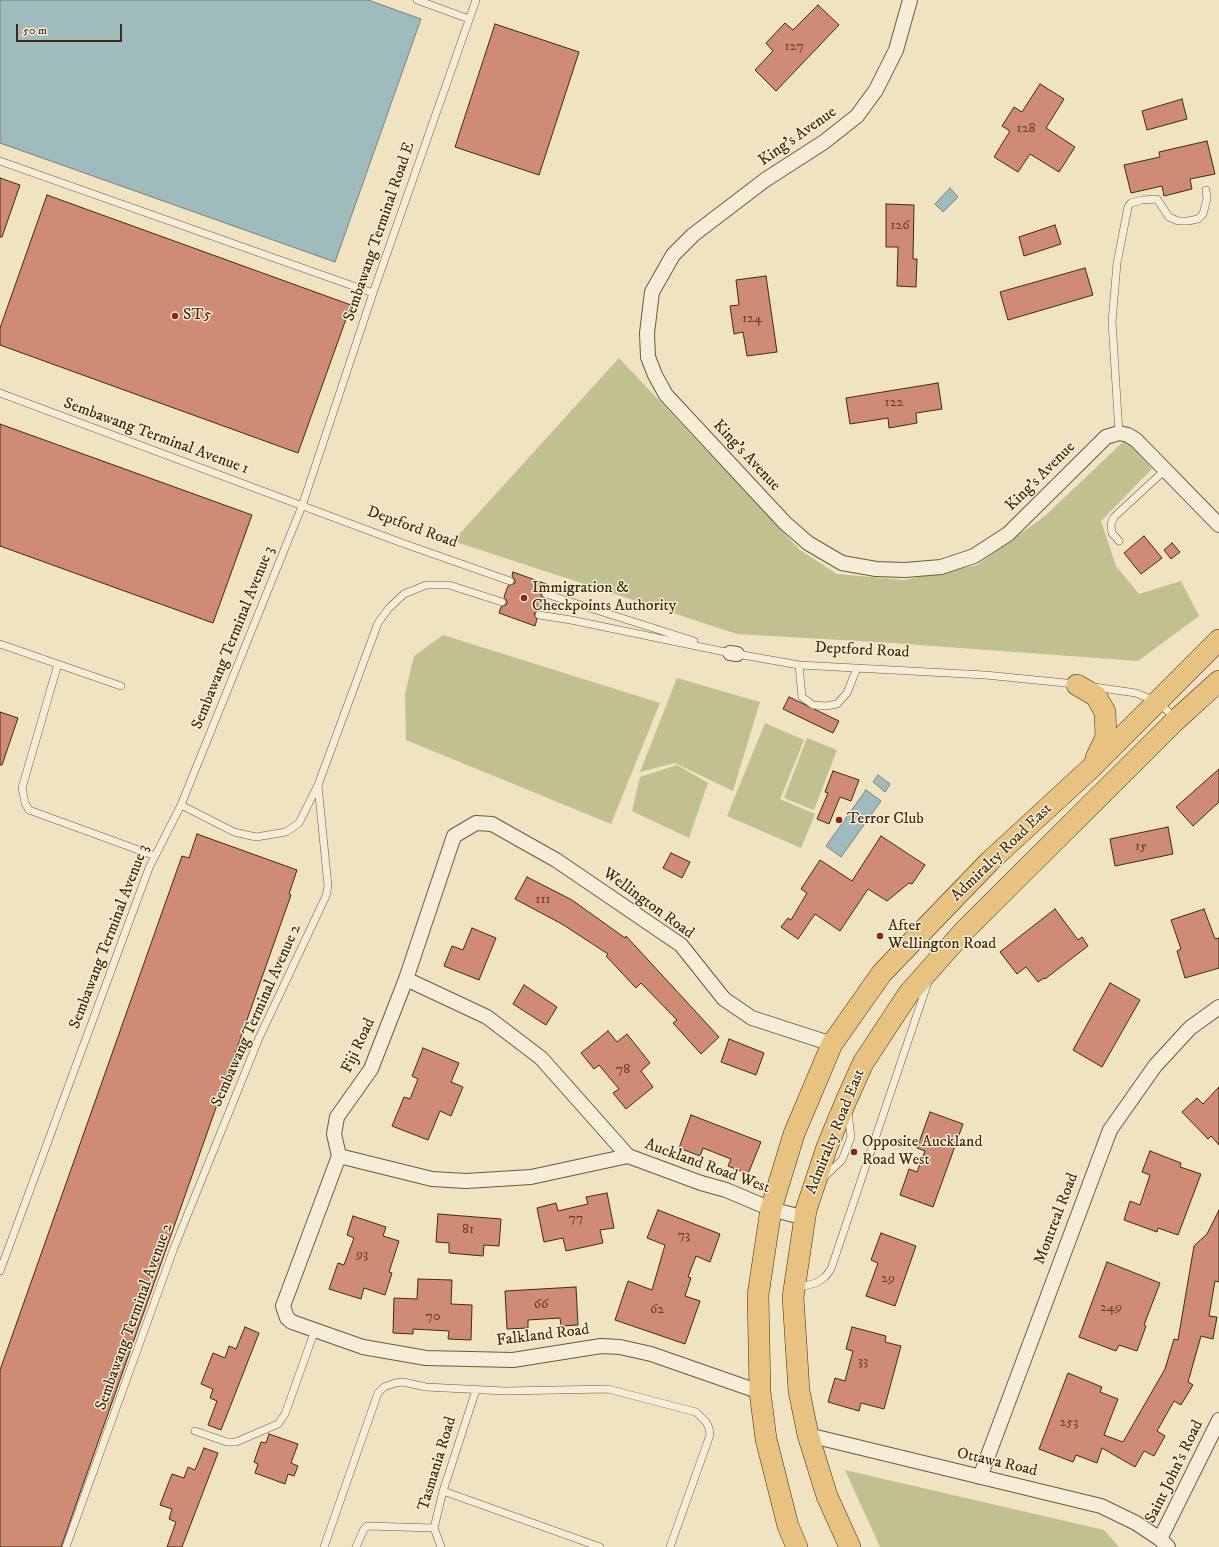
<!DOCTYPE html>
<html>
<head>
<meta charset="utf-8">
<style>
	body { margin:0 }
	#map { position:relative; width:1219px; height:1547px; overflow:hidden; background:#f0e3c2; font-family:"IM FELL DW Pica",serif }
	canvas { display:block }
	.scale { position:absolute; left:16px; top:24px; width:106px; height:18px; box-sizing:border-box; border:2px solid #402c0d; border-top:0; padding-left:5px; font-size:12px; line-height:14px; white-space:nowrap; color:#402c0d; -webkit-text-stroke:3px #f5edd7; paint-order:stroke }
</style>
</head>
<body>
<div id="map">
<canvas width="1219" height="1547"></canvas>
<div class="scale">50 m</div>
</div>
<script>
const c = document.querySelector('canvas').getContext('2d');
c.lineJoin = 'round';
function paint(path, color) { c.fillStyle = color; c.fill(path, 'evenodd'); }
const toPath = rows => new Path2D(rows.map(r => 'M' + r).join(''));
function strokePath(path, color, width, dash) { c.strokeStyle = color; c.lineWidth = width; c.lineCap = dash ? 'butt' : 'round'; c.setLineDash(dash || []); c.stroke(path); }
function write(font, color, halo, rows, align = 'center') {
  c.font = font + ' "IM FELL DW Pica",serif'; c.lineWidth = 3; c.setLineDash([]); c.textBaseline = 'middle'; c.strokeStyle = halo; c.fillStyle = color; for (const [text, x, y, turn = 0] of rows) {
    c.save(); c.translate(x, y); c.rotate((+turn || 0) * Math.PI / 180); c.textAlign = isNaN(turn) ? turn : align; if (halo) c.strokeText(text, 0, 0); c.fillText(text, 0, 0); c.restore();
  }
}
paint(toPath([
	[619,358,800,550,837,574,904,580,977,565,1045,516,1126,439,1152,469,1101,521,1116,566,1139,594,1181,581,1199,616,1138,661,892,643,737,634,453,541],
	[443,635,660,703,611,824,406,740,405,694,414,656],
	[677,678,760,702,733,791,675,763,640,772],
	[765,723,804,740,780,799,815,814,801,848,727,816],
	[807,738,837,750,814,810,784,798],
	[677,765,708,783,689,838,632,811,640,777],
	[845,1470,1104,1530,1119,1547,880,1547]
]), '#c0c18f');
const water = toPath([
	[0,0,368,0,421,19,335,262,0,143,0,0],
	[950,188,958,197,943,212,935,204,950,188],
	[878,775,890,784,885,792,873,782,878,775],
	[866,790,881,801,841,857,826,846,866,790]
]);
paint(water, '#a0bbbe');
strokePath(water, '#7a8277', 1);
const building = toPath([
	[818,5,839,25,776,91,755,70,773,51,766,43,785,23,793,30,818,5],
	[495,24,579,52,539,175,455,147,495,24],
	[1040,84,1064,99,1046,128,1075,147,1059,172,1030,154,1018,172,994,157,1010,131,1002,126,1014,107,1022,112,1040,84],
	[1182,99,1187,119,1147,130,1142,111,1182,99],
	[1207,141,1215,174,1190,179,1192,189,1164,196,1162,186,1131,193,1124,165,1160,157,1159,152,1207,141],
	[0,178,20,185,2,237,0,237,0,178],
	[47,195,351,305,298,453,0,345,0,328,47,195],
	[886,204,914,205,913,259,917,259,916,287,897,286,898,247,886,247,886,204],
	[1055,225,1061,244,1024,256,1019,237,1055,225],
	[1085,268,1093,295,1008,320,1000,292,1085,268],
	[766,276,777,352,747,356,743,332,734,334,730,306,739,305,736,280,766,276],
	[938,383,942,409,916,413,917,423,889,428,888,418,850,424,846,398,938,383],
	[0,424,252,515,213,623,0,546,0,424],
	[1144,536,1162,558,1141,574,1124,553,1144,536],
	[1172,543,1180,552,1171,559,1164,550,1172,543],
	[513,572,549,585,548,589,545,589,541,592,541,595,544,599,540,610,537,611,534,614,537,619,535,626,499,613,501,607,507,604,507,601,504,597,508,586,515,583,515,580,512,576,513,572],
	[789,697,839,721,833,733,783,709,789,697],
	[0,712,18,718,2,765,0,765,0,712],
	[1219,769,1219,802,1193,826,1176,807,1219,769],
	[833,771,859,780,851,801,840,797,829,824,817,819,828,793,825,792,833,771],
	[1168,827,1173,854,1115,866,1110,839,1168,827],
	[197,834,297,870,289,894,291,895,61,1547,0,1547,0,1370,182,856,189,858,197,834],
	[881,836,925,865,912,884,909,883,887,901,868,889,840,931,815,914,798,939,781,927,788,918,791,920,807,893,801,889,820,860,852,881,881,836],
	[671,853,690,862,682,878,663,868,671,853],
	[527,877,572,900,625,938,626,936,719,1037,701,1054,673,1023,677,1020,641,983,636,988,606,956,608,954,562,924,515,899,527,877],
	[1055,909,1078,940,1082,937,1088,946,1045,979,1044,978,1038,982,1026,967,1017,974,1000,952,1055,909],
	[1204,909,1215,939,1219,938,1219,968,1185,978,1177,951,1181,949,1171,920,1204,909],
	[472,928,496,938,479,980,444,966,452,946,463,950,472,928],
	[1110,983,1140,1000,1102,1067,1073,1050,1110,983],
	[524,985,557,1007,546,1025,513,1004,524,985],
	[608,1031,617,1042,627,1034,650,1063,641,1071,653,1087,626,1109,613,1093,619,1089,599,1065,594,1069,581,1053,608,1031],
	[729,1039,764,1053,756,1075,721,1062,729,1039],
	[423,1048,459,1063,451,1082,463,1087,451,1116,440,1111,428,1140,392,1126,404,1097,410,1099,418,1079,412,1076,423,1048],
	[1219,1087,1219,1145,1211,1136,1208,1139,1182,1112,1197,1098,1203,1104,1219,1087],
	[930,1112,963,1124,933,1207,900,1195,909,1169,917,1172,925,1151,917,1148,930,1112],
	[691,1115,761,1142,748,1174,728,1166,731,1159,703,1148,700,1156,679,1148,691,1115],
	[1150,1151,1181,1163,1180,1167,1201,1174,1178,1235,1158,1228,1157,1232,1124,1220,1130,1201,1140,1205,1150,1175,1142,1172,1150,1151],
	[607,1193,614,1228,600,1230,603,1243,566,1251,563,1238,544,1242,537,1208,556,1203,558,1211,588,1204,586,1197,607,1193],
	[658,1210,720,1234,710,1262,696,1256,688,1277,691,1278,685,1296,700,1301,685,1344,615,1320,628,1281,652,1290,665,1245,647,1238,658,1210],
	[1219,1210,1219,1282,1215,1281,1209,1316,1217,1317,1213,1339,1201,1336,1188,1382,1193,1385,1181,1405,1174,1401,1157,1431,1165,1436,1154,1456,1144,1451,1135,1467,1102,1448,1097,1463,1076,1455,1073,1462,1039,1449,1068,1373,1102,1387,1100,1392,1118,1399,1104,1435,1123,1442,1165,1369,1174,1339,1178,1340,1194,1246,1207,1234,1219,1210],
	[438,1214,501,1219,499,1246,484,1245,483,1256,449,1253,449,1243,436,1242,438,1214],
	[353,1216,386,1227,383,1236,399,1241,389,1272,392,1273,385,1295,364,1288,361,1299,329,1289,338,1263,344,1265,354,1238,347,1235,353,1216],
	[881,1233,916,1246,895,1306,866,1296,878,1263,871,1260,881,1233],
	[1107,1262,1160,1283,1144,1325,1146,1326,1137,1351,1119,1345,1116,1351,1079,1337,1107,1262],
	[418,1279,452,1280,451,1304,472,1305,471,1340,448,1339,449,1331,413,1329,413,1334,393,1333,394,1298,417,1299,418,1279],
	[576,1287,578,1325,561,1326,560,1318,528,1320,528,1328,507,1329,505,1291,576,1287],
	[245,1327,259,1333,221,1430,208,1425,217,1401,210,1398,213,1389,201,1384,213,1353,225,1358,229,1346,236,1349,245,1327],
	[852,1327,886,1336,885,1342,901,1346,884,1409,861,1403,859,1411,828,1402,835,1378,845,1381,853,1351,846,1349,852,1327],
	[269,1434,298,1444,291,1463,298,1466,294,1476,288,1474,285,1484,255,1473,258,1464,254,1462,261,1442,266,1443,269,1434],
	[204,1448,218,1453,182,1547,167,1547,176,1522,169,1519,172,1509,160,1505,172,1474,184,1478,188,1467,195,1470,204,1448]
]);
paint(building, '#d08b75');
strokePath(building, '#402c0d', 1);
const service = toPath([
	[417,0,469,19],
	[0,161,373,293],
	[0,393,402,543,510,581],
	[1119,433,1112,322,1117,263,1128,207,1131,203,1142,200,1157,199,1169,217,1178,221,1188,221,1198,219,1203,214,1207,199,1206,190],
	[1119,541,1112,533,1111,524,1114,517,1165,470],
	[546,594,694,641],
	[539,615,571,620,730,653],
	[0,644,121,686],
	[737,654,799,665,985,675,1076,684],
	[58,664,22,788,25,803,29,810,155,856],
	[799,665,802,697,813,705,826,706,837,704,847,693,857,668],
	[1094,687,1136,693,1158,702,1175,718],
	[181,805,234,832,256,837,286,832,299,823,318,785,378,623,389,608,404,594,426,585,449,585,502,602],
	[823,1178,842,1160,851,1137,848,1113],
	[0,1271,149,868,181,805,302,506,373,293,476,0],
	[797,1288,816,1283,825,1277,831,1269,928,982],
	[195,1431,227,1442,236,1442,278,1424,285,1414,315,1330],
	[443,1491,600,1547],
	[66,1547,174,1248,259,1038,326,896,328,886,318,785],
	[324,1547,378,1393,384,1387,395,1383,403,1382,426,1387,505,1391,608,1389,696,1412,706,1422,709,1428,710,1435,670,1547],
	[356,1547,364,1529,367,1526,434,1528],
	[441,1547,434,1528,443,1491,476,1390]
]);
const minor = toPath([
	[910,0,896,50,876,90,857,116,824,142,765,180,693,235,673,255,652,292,647,333,648,357,655,375,666,395,785,523,808,543,842,563,876,569,905,570,941,567,974,556,1008,534,1106,437,1119,433,1128,435,1136,440,1219,525],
	[730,653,737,654],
	[406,979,487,1017,541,1058,628,1156],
	[339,1156,432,1179,466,1181,531,1177,628,1156,701,1183,726,1190,771,1209,805,1218],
	[760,1392,651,1354,620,1347,601,1346,513,1360,426,1358,363,1347,292,1322,287,1318,283,1306,339,1156,334,1134,337,1117,371,1069,406,979,454,836,476,823,492,824,556,860,681,945,724,999,752,1018,832,1044],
	[808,1435,1101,1506,1136,1523,1160,1539,1168,1547],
	[980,1477,1110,1130,1155,1066,1190,1028,1219,1007],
	[1160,1539,1219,1420]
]);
const primary = toPath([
	[1077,685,1096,696,1105,712,1106,737,1096,758],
	[797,1547,788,1526,766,1439,760,1392,758,1295,771,1209,794,1134,832,1044,882,973,990,861,1091,768,1219,640],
	[850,1547,827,1496,808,1435,799,1391,793,1297,806,1210,827,1147,846,1101,863,1063,909,993,964,931,1176,720,1219,681]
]);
strokePath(service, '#6c5a3a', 8);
strokePath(minor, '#6c5a3a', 16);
strokePath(primary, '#402c0d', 22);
strokePath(service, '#f5edd7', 7);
strokePath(minor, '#f5edd7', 14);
strokePath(primary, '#e8c281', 21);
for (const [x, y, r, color] of [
	[175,316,4,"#8f2418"],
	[524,598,4,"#8f2418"],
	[839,820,4,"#8f2418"],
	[880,936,4,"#8f2418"],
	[854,1152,4,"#8f2418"]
]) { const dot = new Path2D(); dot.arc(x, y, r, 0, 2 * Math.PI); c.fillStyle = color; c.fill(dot); strokePath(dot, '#f5edd7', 1.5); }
write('14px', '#644427', null, [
	["127",794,47],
	["128",1026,129],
	["126",900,226],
	["124",752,319],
	["122",894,403],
	["15",1141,847],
	["111",543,900],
	["78",623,1070],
	["77",576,1219],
	["81",468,1230],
	["73",684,1236],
	["93",362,1255],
	["29",888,1279],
	["66",541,1305],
	["249",1111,1308],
	["62",657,1310],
	["70",433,1317],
	["33",863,1362],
	["253",1069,1423]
]);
write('16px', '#402c0d', '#f5edd7', [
	["King's Avenue",798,137,-35],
	["Sembawang Terminal Road E",380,232,-71],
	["Sembawang Terminal Avenue 1",156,437,20],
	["King's Avenue",746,456,47],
	["King's Avenue",1041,477,-45],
	["Deptford Road",412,528,20],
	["Sembawang Terminal Avenue 3",234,638,-68],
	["Deptford Road",862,651,3],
	["Admiralty Road East",1002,853,-44],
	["Wellington Road",648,904,36],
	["Sembawang Terminal Avenue 3",110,937,-69],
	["Sembawang Terminal Avenue 2",257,1016,-66],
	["Fiji Road",359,1046,-65],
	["Admiralty Road East",836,1132,-68],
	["Auckland Road West",707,1167,20],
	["Montreal Road",1057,1219,-69],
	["Sembawang Terminal Avenue 2",135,1317,-70],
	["Falkland Road",543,1336,-7],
	["Ottawa Road",997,1463,13],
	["Tasmania Road",438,1464,-73],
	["Saint John's Road",1175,1472,-64]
]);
write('16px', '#402c0d', '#f5edd7', [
	["ST5",183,316],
	["Immigration &",532,589],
	["Checkpoints Authority",532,607],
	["Terror Club",847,820],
	["After",888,927],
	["Wellington Road",888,945],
	["Opposite Auckland",862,1143],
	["Road West",862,1161]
], 'left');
</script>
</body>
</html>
